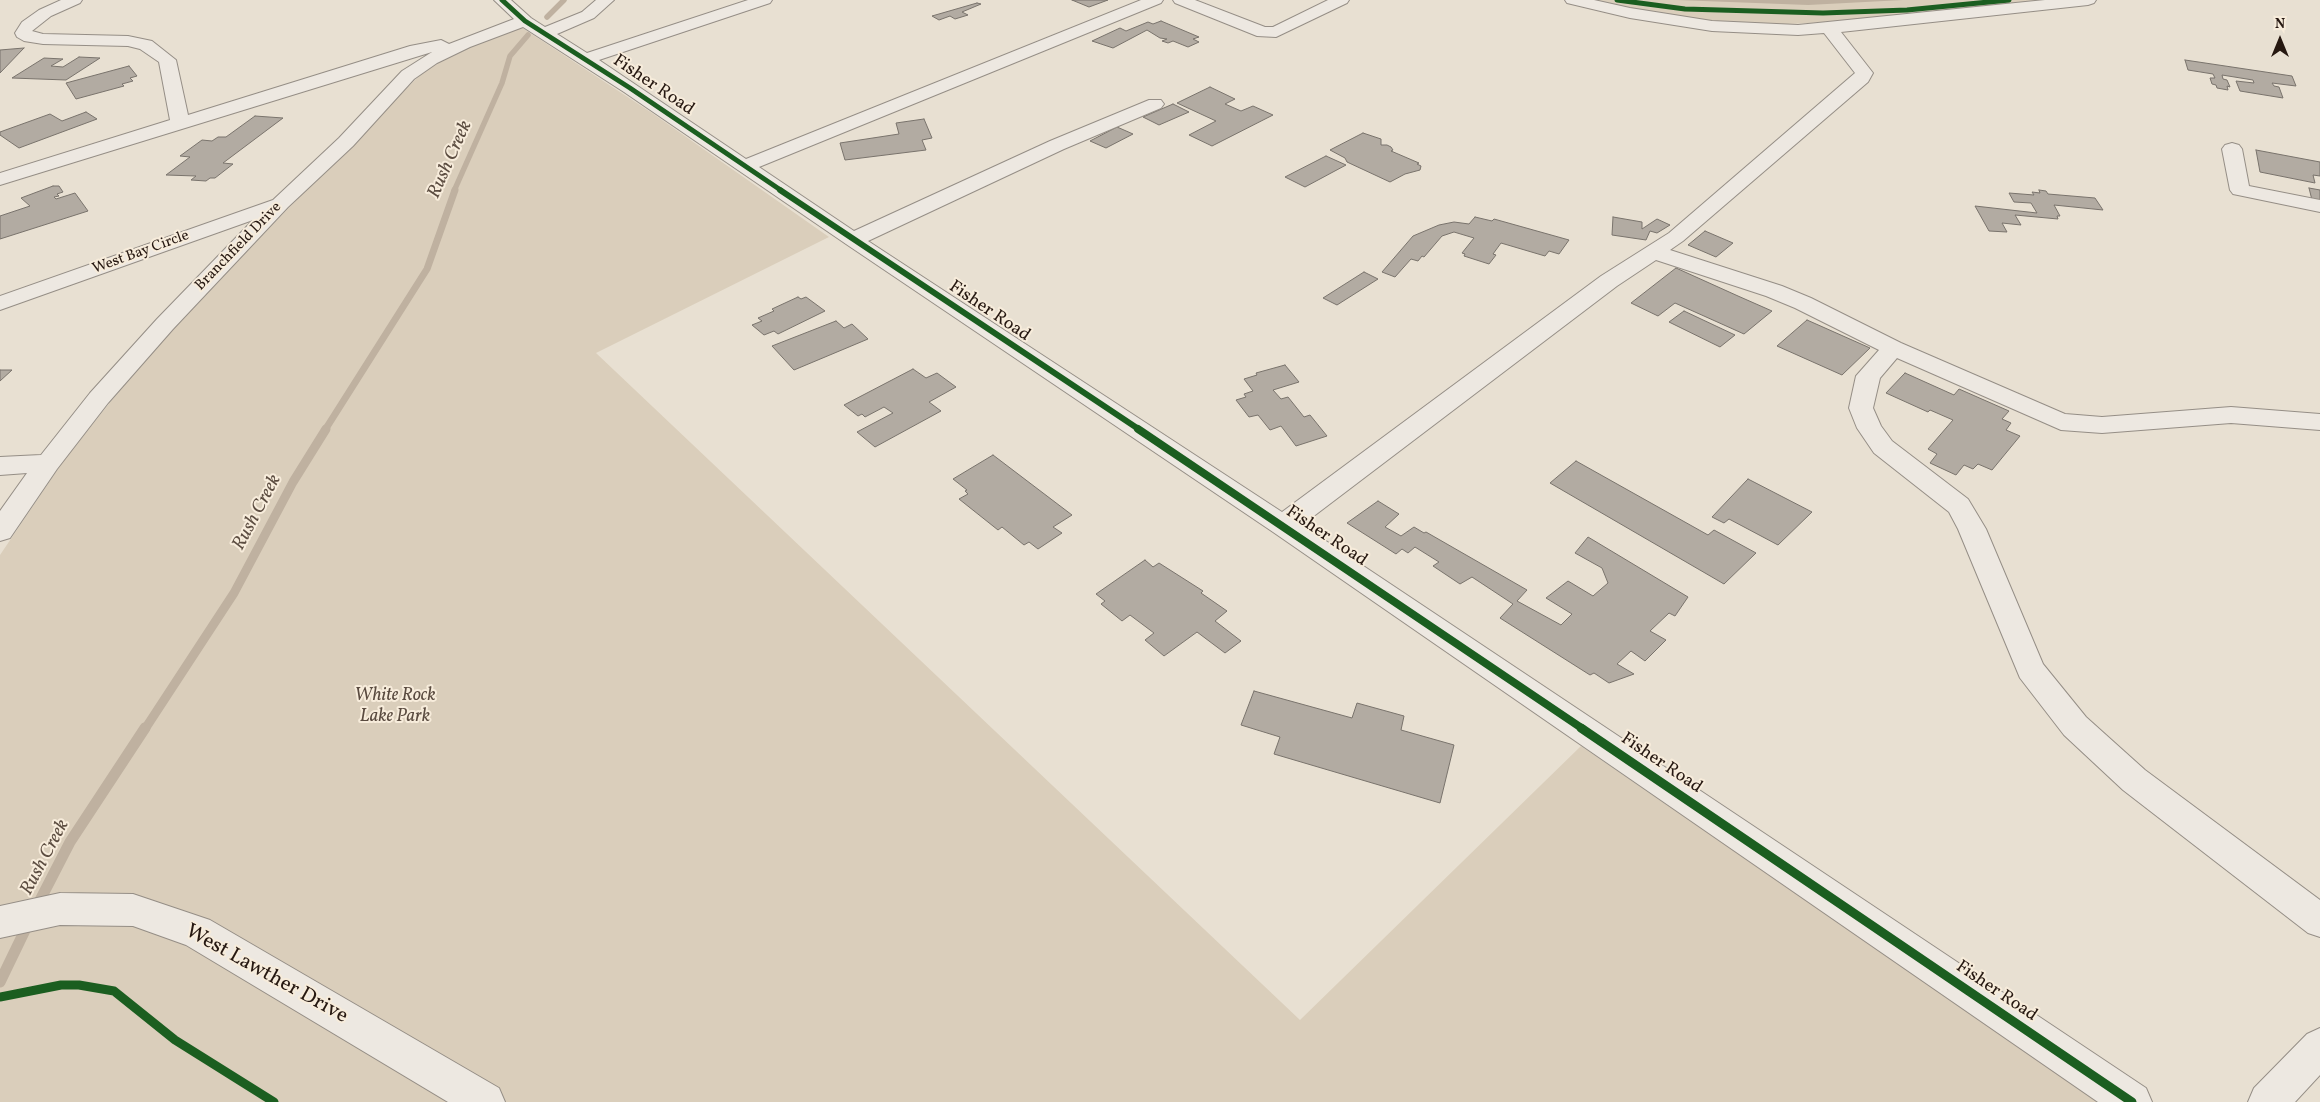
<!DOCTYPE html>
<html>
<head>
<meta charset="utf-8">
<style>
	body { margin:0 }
	#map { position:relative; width:2320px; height:1102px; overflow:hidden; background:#e8e0d2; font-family:Vollkorn,serif }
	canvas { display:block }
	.north { position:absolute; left:2255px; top:15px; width:50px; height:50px; -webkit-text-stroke:4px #f7ecdb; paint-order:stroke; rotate:0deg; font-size:14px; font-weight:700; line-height:20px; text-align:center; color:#261811 }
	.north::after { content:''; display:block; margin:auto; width:18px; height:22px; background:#261811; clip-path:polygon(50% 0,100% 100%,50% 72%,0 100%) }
</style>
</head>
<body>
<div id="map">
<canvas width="2320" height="1102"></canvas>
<div class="north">N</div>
</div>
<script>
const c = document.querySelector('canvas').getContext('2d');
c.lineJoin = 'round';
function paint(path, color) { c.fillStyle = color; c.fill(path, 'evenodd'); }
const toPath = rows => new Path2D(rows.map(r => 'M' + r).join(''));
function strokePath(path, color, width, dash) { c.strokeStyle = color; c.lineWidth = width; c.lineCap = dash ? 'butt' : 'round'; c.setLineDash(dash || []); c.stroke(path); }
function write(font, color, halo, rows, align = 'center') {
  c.font = font + ' Vollkorn,serif'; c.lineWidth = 4; c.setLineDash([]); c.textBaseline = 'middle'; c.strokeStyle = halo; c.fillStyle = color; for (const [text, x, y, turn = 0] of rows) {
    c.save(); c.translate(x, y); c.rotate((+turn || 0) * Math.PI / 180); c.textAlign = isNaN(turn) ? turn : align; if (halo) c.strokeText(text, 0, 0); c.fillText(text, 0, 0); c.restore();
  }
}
paint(toPath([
	[1586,0,2046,0,1848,21,1769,25,1686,20],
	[521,27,652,113,829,237,596,353,1300,1020,1581,746,2099,1102,0,1102,0,555,64,460,124,385,190,310,312,184,422,73,470,44]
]), '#dacebb');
paint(toPath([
	[1677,0,1903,0,1808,5]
]), '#bfb1a0');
strokePath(toPath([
	[547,17,564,0],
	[454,191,502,83,510,56,528,35]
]), '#bfb1a0', 5.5);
strokePath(toPath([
	[325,430,427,269,455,190]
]), '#bfb1a0', 7);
strokePath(toPath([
	[145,729,234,593,293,482,326,429]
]), '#bfb1a0', 9);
strokePath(toPath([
	[36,908,70,842,145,728],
	[0,982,28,924]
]), '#bfb1a0', 11);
const building = toPath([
	[1072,0,1108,0,1089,7,1072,0],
	[977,3,981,4,962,12,968,15,955,19,950,16,939,20,932,16,977,3],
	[1161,21,1199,37,1193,39,1199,42,1188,47,1173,41,1168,43,1162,41,1167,39,1160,38,1147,30,1113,48,1092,41,1120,28,1126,31,1148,22,1153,24,1161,21],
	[24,48,0,73,0,50,24,48],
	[79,57,100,58,66,80,12,78,44,58,63,59,51,66,63,67,79,57],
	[2185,60,2292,76,2296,86,2272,83,2274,86,2279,87,2283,98,2240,91,2236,81,2254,83,2253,80,2222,75,2223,79,2227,80,2230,87,2227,86,2228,90,2217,88,2216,85,2212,84,2210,78,2215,78,2213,74,2188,70,2185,60],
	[129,66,137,76,130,78,133,81,122,84,124,86,76,99,66,83,129,66],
	[1210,87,1235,99,1225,104,1241,111,1253,106,1273,115,1212,146,1189,135,1216,121,1177,103,1210,87],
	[1173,104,1189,112,1159,125,1143,117,1173,104],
	[86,112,97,119,19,148,0,135,0,132,50,114,62,121,86,112],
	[255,116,283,118,223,163,233,164,215,178,210,178,206,181,191,180,196,176,166,175,190,157,180,156,202,140,212,141,218,137,226,137,255,116],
	[924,119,932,138,922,140,926,150,845,160,840,143,899,134,896,123,924,119],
	[1117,127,1133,134,1106,148,1090,141,1117,127],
	[1363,133,1381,139,1381,145,1387,145,1391,147,1393,150,1391,151,1419,163,1417,164,1421,166,1420,170,1405,174,1390,182,1347,162,1345,158,1330,150,1363,133],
	[2256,150,2320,162,2320,176,2313,175,2315,183,2260,172,2256,150],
	[1326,156,1346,165,1305,187,1285,177,1326,156],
	[53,186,59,186,63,192,57,194,59,196,54,197,56,199,75,193,88,211,0,239,0,216,30,206,21,198,53,186],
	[2309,188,2320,190,2320,202,2312,200,2309,188],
	[2039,190,2046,191,2048,194,2095,198,2103,210,2054,205,2060,216,2057,216,2058,219,2015,215,2021,225,2002,223,2007,232,1989,231,1975,206,2037,213,2031,203,2014,202,2009,193,2034,195,2032,192,2040,193,2039,190],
	[1475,217,1492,221,1494,219,1569,240,1559,254,1549,251,1545,256,1501,243,1493,254,1496,255,1489,264,1464,256,1465,254,1462,253,1474,238,1454,232,1442,236,1424,257,1422,256,1418,261,1411,259,1395,277,1382,272,1413,236,1439,225,1454,222,1469,224,1475,217],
	[1613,217,1642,222,1642,229,1657,219,1670,225,1657,233,1650,231,1646,240,1612,235,1613,217],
	[1705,231,1733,243,1716,257,1688,245,1705,231],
	[1676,268,1738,296,1772,311,1744,334,1675,303,1658,316,1631,303,1676,268],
	[1364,272,1378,279,1337,305,1323,298,1364,272],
	[798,297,801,299,806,297,825,311,778,334,774,331,764,335,752,325,762,321,758,318,774,311,772,309,798,297],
	[1684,311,1735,335,1720,347,1669,322,1684,311],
	[1807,320,1870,348,1842,375,1777,346,1807,320],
	[836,321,844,328,852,324,868,339,794,370,772,346,836,321],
	[1285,365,1299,382,1273,390,1281,399,1288,397,1304,417,1310,415,1327,436,1296,446,1281,426,1270,430,1258,415,1249,417,1236,400,1246,397,1244,394,1253,391,1244,379,1257,375,1256,373,1285,365],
	[913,369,926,378,937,373,956,387,929,402,941,411,875,447,857,432,893,413,884,407,865,417,862,414,858,416,844,405,913,369],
	[0,370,12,370,0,381,0,370],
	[1905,373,1954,395,1959,389,2009,411,2002,419,2011,423,2006,430,2020,436,1992,470,1978,464,1973,469,1964,465,1956,475,1930,463,1937,454,1928,449,1953,420,1930,410,1928,412,1886,393,1905,373],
	[993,455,1072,515,1053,527,1062,533,1038,549,1029,542,1024,545,1002,527,998,530,959,499,968,494,965,491,967,490,953,479,993,455],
	[1576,461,1708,535,1714,530,1756,553,1724,584,1550,483,1576,461],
	[1748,479,1812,512,1778,545,1729,519,1724,523,1712,517,1748,479],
	[1378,501,1399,514,1385,527,1401,536,1414,527,1424,533,1426,532,1527,590,1517,601,1561,625,1572,614,1546,598,1568,581,1593,596,1608,583,1602,568,1575,553,1588,537,1688,597,1675,616,1669,613,1650,631,1666,640,1645,661,1631,651,1617,664,1634,674,1609,683,1594,673,1590,675,1500,618,1513,604,1472,577,1460,584,1433,566,1439,562,1415,547,1408,553,1402,549,1396,554,1347,523,1378,501],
	[1145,560,1153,567,1159,563,1203,591,1201,593,1227,611,1215,621,1241,641,1225,653,1197,632,1164,656,1145,640,1154,633,1130,615,1122,621,1101,604,1105,601,1096,594,1145,560],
	[1254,691,1352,718,1357,703,1404,716,1401,730,1454,745,1440,803,1274,754,1280,737,1241,725,1254,691]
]);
paint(building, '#b2aba2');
strokePath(building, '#79736c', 1);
const minor = toPath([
	[61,0,82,0,80,3,51,16,32,31,43,34,128,36,152,41,176,60,188,115,410,46,441,40,449,44,514,19,494,0,511,0,531,18,545,27,582,12,596,0,614,0,594,18,557,34,587,53,748,0,772,0,770,3,599,60,746,159,1141,0,1163,0,1161,3,759,167,854,231,1050,141,1149,100,1161,100,1164,104,1161,108,1064,149,868,241,1282,512,1601,276,1669,233,1855,73,1824,33,1798,35,1712,31,1630,18,1567,3,1565,0,1594,0,1630,8,1712,21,1798,25,2045,0,2096,0,2094,3,2088,5,1841,32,1873,73,1868,82,1683,241,1670,250,1782,286,1811,298,1901,343,2065,414,2102,417,2231,407,2320,414,2320,430,2231,423,2102,433,2061,430,1897,358,1880,378,1873,408,1881,426,1892,441,1968,499,1986,529,2043,664,2086,717,2145,770,2320,900,2320,937,2308,933,2123,790,2064,735,2020,678,1958,529,1949,512,1874,453,1857,428,1849,408,1856,376,1879,350,1795,308,1766,296,1656,260,1617,286,1302,525,2146,1088,2152,1102,2098,1102,1273,532,846,244,624,92,523,27,470,47,437,63,414,79,353,146,288,207,173,329,108,403,57,469,10,538,0,541,0,511,27,473,0,475,0,457,41,455,90,393,157,319,253,220,0,310,0,296,273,200,339,138,402,71,432,52,0,185,0,173,170,120,159,62,140,49,128,46,43,44,24,41,17,37,15,33,22,22,39,10,61,0],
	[1173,0,1195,0,1265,27,1273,27,1328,0,1349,0,1347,3,1276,37,1257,36,1175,3,1173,0],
	[2232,143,2239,145,2242,149,2249,186,2320,200,2320,212,2233,194,2230,190,2222,149,2225,145,2232,143],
	[60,893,133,894,210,920,499,1088,505,1102,448,1102,186,945,133,926,60,925,0,938,0,906,60,893],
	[2320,1028,2320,1075,2295,1102,2248,1102,2254,1088,2307,1034,2320,1028]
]);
strokePath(minor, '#958e86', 2);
paint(minor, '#ede8e1');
strokePath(toPath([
	[502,0,525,21,630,88,782,191],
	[1617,0,1685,9,1823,13,1907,10,2009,0]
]), '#1b5e20', 5);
strokePath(toPath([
	[780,190,1140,430]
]), '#1b5e20', 6);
strokePath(toPath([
	[1138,429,1583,729]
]), '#1b5e20', 8);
strokePath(toPath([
	[1581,728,2132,1102],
	[0,997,61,985,79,985,114,991,175,1040,274,1102]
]), '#1b5e20', 9);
write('15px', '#261811', '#f7ecdb', [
	["Branchfield Drive",239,247,-46],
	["West Bay Circle",141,253,-20]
]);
write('18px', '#261811', '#f7ecdb', [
	["Fisher Road",653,86,34],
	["Fisher Road",989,312,34],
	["Fisher Road",1326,537,34],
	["Fisher Road",1661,764,34],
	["Fisher Road",1996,992,34]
]);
write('italic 18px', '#594a3f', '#f7ecdb', [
	["White Rock",395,697],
	["Lake Park",395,718]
]);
write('italic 19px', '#5c4d41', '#f7ecdb', [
	["Rush Creek",451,160,-66],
	["Rush Creek",258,513,-62],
	["Rush Creek",46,858,-62]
]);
write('21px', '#261811', '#f7ecdb', [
	["West Lawther Drive",266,975,29]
]);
</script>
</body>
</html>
